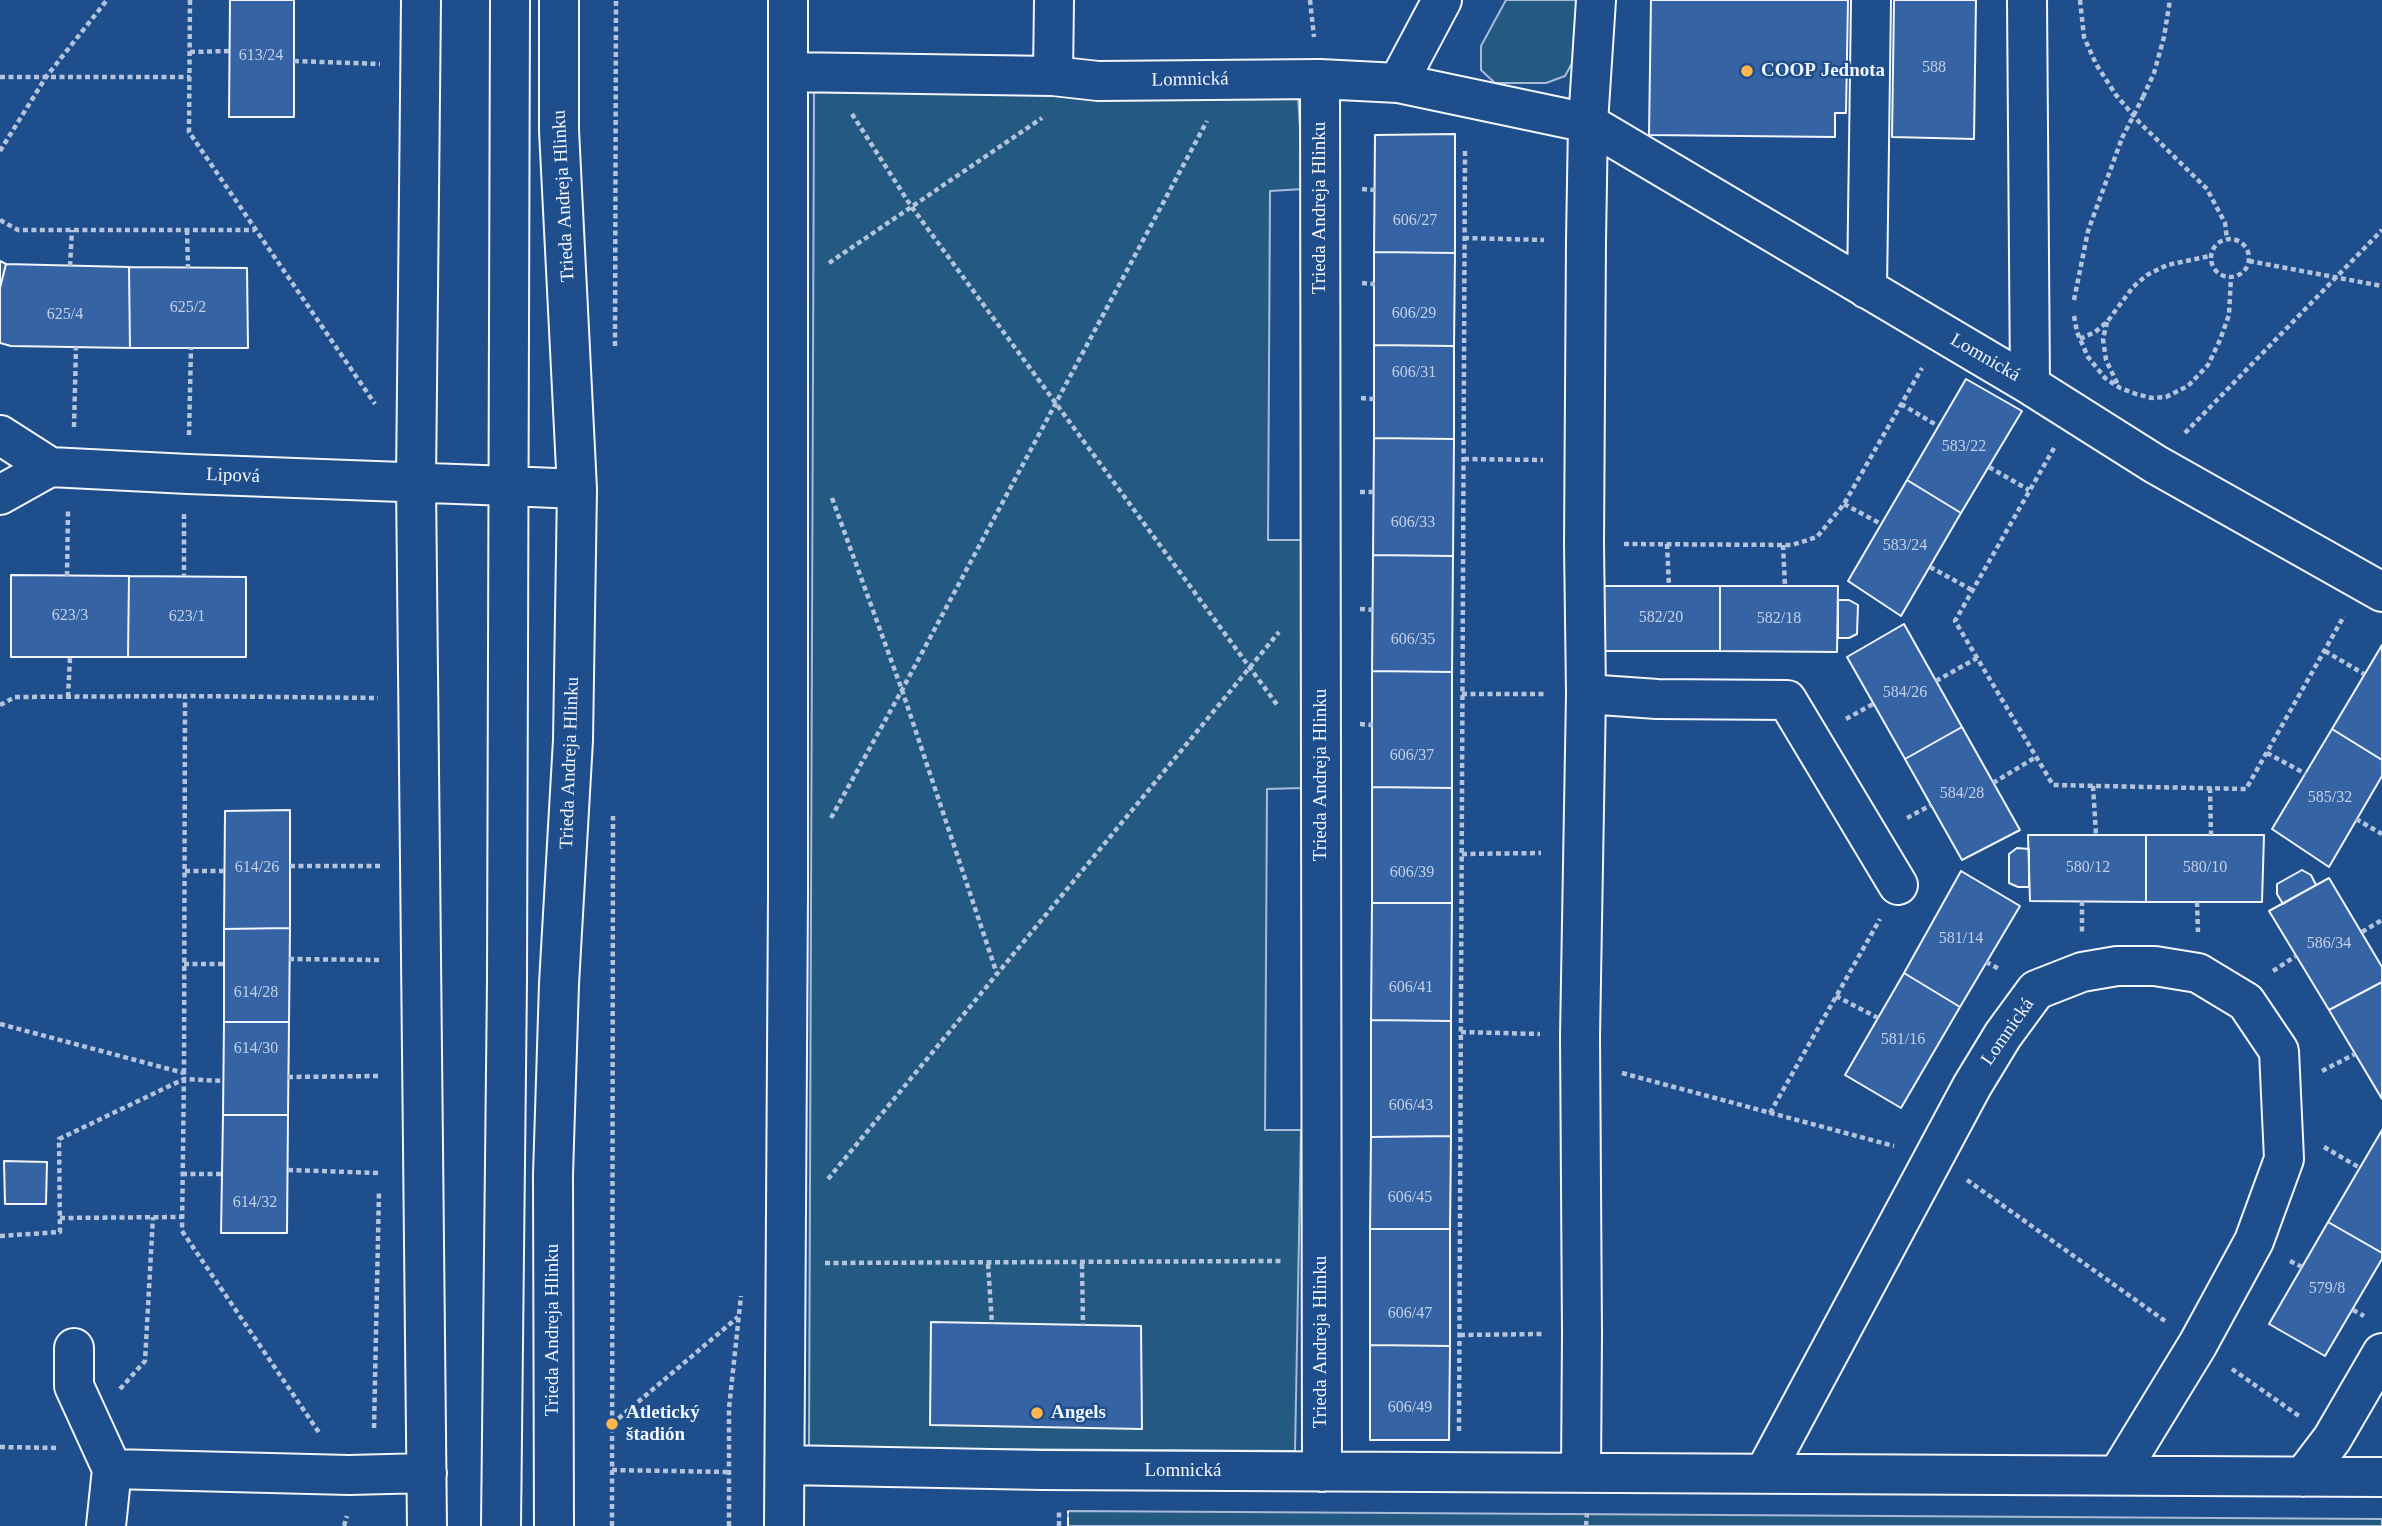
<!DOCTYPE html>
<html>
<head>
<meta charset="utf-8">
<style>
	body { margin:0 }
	canvas { display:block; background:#1f4e8c }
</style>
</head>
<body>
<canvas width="2382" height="1526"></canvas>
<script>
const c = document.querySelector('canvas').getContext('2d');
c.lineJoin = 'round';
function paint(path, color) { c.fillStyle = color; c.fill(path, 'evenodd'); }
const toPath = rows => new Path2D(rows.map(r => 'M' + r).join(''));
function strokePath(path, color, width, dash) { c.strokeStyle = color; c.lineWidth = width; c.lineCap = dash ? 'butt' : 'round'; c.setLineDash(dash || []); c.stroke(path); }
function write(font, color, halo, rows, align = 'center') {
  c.font = font + ' "Times New Roman",serif'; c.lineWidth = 5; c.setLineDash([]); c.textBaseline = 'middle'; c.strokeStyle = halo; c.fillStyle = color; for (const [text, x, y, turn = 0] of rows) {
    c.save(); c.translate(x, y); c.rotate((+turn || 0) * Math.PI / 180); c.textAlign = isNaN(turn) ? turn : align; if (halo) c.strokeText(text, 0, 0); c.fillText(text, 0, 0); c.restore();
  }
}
const green = toPath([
	[1506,0,1577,0,1576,56,1565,76,1546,83,1495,83,1481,70,1481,46,1506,0],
	[814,92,1298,97,1304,189,1270,191,1268,540,1302,540,1301,788,1267,789,1265,1130,1301,1130,1295,1451,809,1448,814,92],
	[1068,1511,2382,1519,2382,1526,1068,1526,1068,1511]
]);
paint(green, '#245a82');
strokePath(green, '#a8bbd7', 2);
const building = toPath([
	[230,0,294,0,294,117,229,117,230,0],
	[1651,0,1848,0,1846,113,1835,113,1835,137,1649,135,1651,0],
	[1894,0,1976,0,1974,139,1892,137,1894,0],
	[1455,134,1455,253,1374,252,1375,135,1455,134],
	[1374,252,1455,253,1454,346,1374,345,1374,252],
	[0,261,6,264,0,288,0,261],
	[6,264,129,267,130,348,11,346,0,343,0,288,6,264],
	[129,267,247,268,248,348,130,348,129,267],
	[1374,345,1454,346,1454,439,1374,438,1374,345],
	[1966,379,2022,411,1961,513,1907,480,1966,379],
	[1374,438,1454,439,1453,556,1373,555,1374,438],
	[1907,480,1961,513,1901,616,1848,581,1907,480],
	[1373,555,1453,556,1452,672,1372,671,1373,555],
	[11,575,129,576,128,657,11,657,11,575],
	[129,576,246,577,246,657,128,657,129,576],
	[1602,586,1720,586,1720,651,1602,651,1602,586],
	[1720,586,1838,586,1837,652,1720,651,1720,586],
	[1838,600,1849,600,1858,605,1857,634,1849,638,1838,638,1838,600],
	[1904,624,1962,727,1905,759,1847,657,1904,624],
	[2382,645,2382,760,2332,729,2382,645],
	[1372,671,1452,672,1452,788,1372,787,1372,671],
	[1962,727,2020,830,1962,860,1905,759,1962,727],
	[2332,729,2382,760,2382,776,2329,867,2272,829,2332,729],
	[1372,787,1452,788,1452,903,1372,903,1372,787],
	[290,810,290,928,224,929,225,811,290,810],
	[2028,835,2146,835,2146,902,2030,901,2028,835],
	[2146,835,2264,835,2262,902,2146,902,2146,835],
	[2017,848,2029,849,2029,887,2018,887,2009,883,2009,854,2017,848],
	[2302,870,2311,875,2316,885,2283,904,2277,894,2277,884,2302,870],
	[1961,871,2020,906,1960,1007,1904,973,1961,871],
	[2329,878,2382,967,2382,982,2329,1010,2269,911,2329,878],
	[1372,903,1452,903,1451,1021,1371,1020,1372,903],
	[290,928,289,1022,224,1022,224,929,290,928],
	[1904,973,1960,1007,1901,1108,1845,1075,1904,973],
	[2382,982,2382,1099,2329,1010,2382,982],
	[1371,1020,1451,1021,1451,1136,1371,1137,1371,1020],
	[224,1022,289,1022,288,1115,223,1115,224,1022],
	[223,1115,288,1115,287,1233,221,1233,223,1115],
	[2382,1130,2382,1253,2328,1222,2382,1130],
	[1451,1136,1450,1229,1370,1229,1371,1137,1451,1136],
	[4,1161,47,1162,46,1204,5,1204,4,1161],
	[2328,1222,2382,1253,2382,1259,2325,1356,2269,1324,2328,1222],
	[1370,1229,1450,1229,1450,1346,1370,1345,1370,1229],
	[931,1322,1141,1326,1142,1429,930,1425,931,1322],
	[1370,1345,1450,1346,1449,1440,1370,1440,1370,1345]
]);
paint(building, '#3563a3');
strokePath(building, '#f2f6ff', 2);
const street = toPath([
	[421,0,416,482,427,1526],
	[2027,0,2030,385],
	[788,72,1053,76,1098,81,1320,79,1398,83,1588,123,2030,385,2155,464,2382,592],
	[1053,76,1054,0],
	[1320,79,1322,1472],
	[1398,83,1442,0],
	[1867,289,1871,0],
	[0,435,50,467,188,474,509,486],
	[0,495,50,467],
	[1586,694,1657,699,1787,700,1898,885],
	[74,1348,74,1386,112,1469,349,1475,427,1473],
	[785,1465,1042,1470,2382,1477],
	[1581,1473,1582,1334,1580,1036,1586,694,1584,544,1586,241,1588,123,1596,0],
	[1764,1474,1972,1086,2003,1035,2036,990,2082,972,2117,966,2155,966,2198,973,2246,1002,2279,1051,2284,1159,2254,1241,2198,1344,2118,1475],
	[2303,1477,2332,1439,2382,1353],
	[106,1526,112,1469],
	[784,1526,788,894,788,0]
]);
const primary = toPath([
	[509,486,577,489],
	[501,1526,507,980,510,0],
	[554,1526,553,1175,559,984,573,740,577,489,559,130,559,0]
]);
strokePath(street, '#f2f6ff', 42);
strokePath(primary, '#f2f6ff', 42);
strokePath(toPath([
	[190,0,189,132,375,404],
	[1310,0,1314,37],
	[2080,0,2084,37,2096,64,2116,95,2140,123,2207,189,2225,223,2227,239],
	[190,52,229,51],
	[294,61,380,64],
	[0,77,190,77],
	[2143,97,2154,73,2164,37,2170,0],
	[852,114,911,206,1278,706],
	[0,151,46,77,107,0],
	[1362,189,1375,190],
	[0,220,18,230,255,230],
	[187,230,188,268],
	[1464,238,1544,240],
	'2211 258a19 19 0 1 1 38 0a19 19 0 1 1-38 0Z',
	[2249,261,2382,286],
	[829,263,1042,118],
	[70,266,72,230],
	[1362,283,1375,284],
	[2074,300,2088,231,2122,138],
	[2074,316,2077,332,2088,357,2105,378,2120,388,2136,394,2152,398,2166,397,2188,386,2208,365,2220,340,2229,315,2231,277],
	[2107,322,2103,339,2106,360,2119,387],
	[2080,339,2095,332,2107,322,2133,287,2147,275,2167,265,2210,256],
	[615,346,616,0],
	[1361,398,1374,399],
	[1901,404,1938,426],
	[74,427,76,347],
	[2185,433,2382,230],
	[189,435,191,348],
	[2054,448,1955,621,2053,785,2246,789,2344,616],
	[1464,459,1543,460],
	[1989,467,2029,490],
	[1360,492,1374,492],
	[832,498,902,690,997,974],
	[1844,504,1881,524],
	[184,514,184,576],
	[1624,544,1792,545,1817,537,1844,504,1922,368],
	[1667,544,1669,586],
	[1783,545,1785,586],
	[1930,567,1972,590],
	[67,576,68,510],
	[1360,609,1374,610],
	[2325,651,2364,674],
	[1936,681,1977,658],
	[1462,694,1546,694],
	[68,697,70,657],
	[0,705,15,697,185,696],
	[1846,719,1873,704],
	[1360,724,1373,725],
	[2267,753,2306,774],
	[1993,783,2036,757],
	[2093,786,2096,835],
	[2210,788,2211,835],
	[831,818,902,690,1207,121],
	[1907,818,1931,805],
	[2356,819,2382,834],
	[1462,854,1541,853],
	[290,866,380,866],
	[185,871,225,871],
	[2082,901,2082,932],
	[2197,902,2198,932],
	[2362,932,2382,920],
	[289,959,379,960],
	[1986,962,2001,970],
	[184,964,224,964],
	[2273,971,2296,956],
	[1836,996,1878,1018],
	[0,1024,184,1073,182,1231,320,1434],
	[1461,1032,1540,1034],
	[2322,1071,2355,1054],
	[184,1073,185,696,378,698],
	[1622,1073,1894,1146],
	[288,1077,381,1076],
	[1770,1113,1880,919],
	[2324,1147,2360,1168],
	[288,1170,379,1173],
	[182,1174,222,1174],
	[828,1179,1279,632],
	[1967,1180,2165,1321],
	[60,1218,182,1217],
	[0,1236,60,1232,59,1139,184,1079,223,1081],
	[2290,1261,2302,1267],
	[825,1263,1282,1261],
	[988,1264,992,1324],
	[1082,1264,1083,1325],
	[2353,1310,2364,1316],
	[1460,1335,1543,1334],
	[2232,1369,2299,1416],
	[120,1389,145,1361,153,1217],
	[612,1424,738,1317],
	[374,1428,379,1191],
	[1459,1431,1465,151],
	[0,1447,59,1448],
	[612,1470,728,1472],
	[344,1526,347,1516],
	[612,1526,613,816],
	[729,1526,729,1408,741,1296],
	[1059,1526,1059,1509],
	[1586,1526,1587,1513]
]), '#b3c4dc', 4.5, [5, 3.5]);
strokePath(street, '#1f4e8c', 38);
strokePath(primary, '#1f4e8c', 38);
strokePath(toPath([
	[2122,138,2143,97]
]), '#b3c4dc', 4.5, [5, 3.5]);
strokePath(toPath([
	[1068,1526,1068,1511]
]), '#f2f6ff', 2, [9, 3.5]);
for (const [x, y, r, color] of [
	[1747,71,7,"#ffb74d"],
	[1037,1413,7,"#ffb74d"],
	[612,1424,7,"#ffb74d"]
]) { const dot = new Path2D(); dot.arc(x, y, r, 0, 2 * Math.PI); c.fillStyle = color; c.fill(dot); strokePath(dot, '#1f4e8c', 2.5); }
write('16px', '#c3d1e8', null, [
	["613/24",261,56],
	["588",1934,68],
	["606/27",1415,221],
	["625/2",188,308],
	["606/29",1414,314],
	["625/4",65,315],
	["606/31",1414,373],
	["583/22",1964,447],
	["606/33",1413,523],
	["583/24",1905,546],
	["623/3",70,616],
	["623/1",187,617],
	["582/20",1661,618],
	["582/18",1779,619],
	["606/35",1413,640],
	["584/26",1905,693],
	["606/37",1412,756],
	["584/28",1962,794],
	["585/32",2330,798],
	["614/26",257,868],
	["580/12",2088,868],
	["580/10",2205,868],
	["606/39",1412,873],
	["581/14",1961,939],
	["586/34",2329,944],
	["606/41",1411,988],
	["614/28",256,993],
	["581/16",1903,1040],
	["614/30",256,1049],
	["606/43",1411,1106],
	["606/45",1410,1198],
	["614/32",255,1203],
	["579/8",2327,1289],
	["606/47",1410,1314],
	["606/49",1410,1408]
]);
write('bold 19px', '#f2f6ff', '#1f4e8c', [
	["COOP Jednota",1761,71],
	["Atletický",626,1413],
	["štadión",626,1435],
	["Angels",1051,1413]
], 'left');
write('19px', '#f2f6ff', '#1f4e8c', [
	["Lomnická",1190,80,-1],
	["Trieda Andreja Hlinku",564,196,-93],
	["Trieda Andreja Hlinku",1320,208,-90],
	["Lomnická",1985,358,30],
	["Lipová",233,476,2],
	["Trieda Andreja Hlinku",570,763,-88],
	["Trieda Andreja Hlinku",1321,775,-90],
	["Lomnická",2008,1032,-55],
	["Trieda Andreja Hlinku",553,1330,-90],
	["Trieda Andreja Hlinku",1321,1342,-90],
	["Lomnická",1183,1471]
]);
</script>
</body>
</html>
